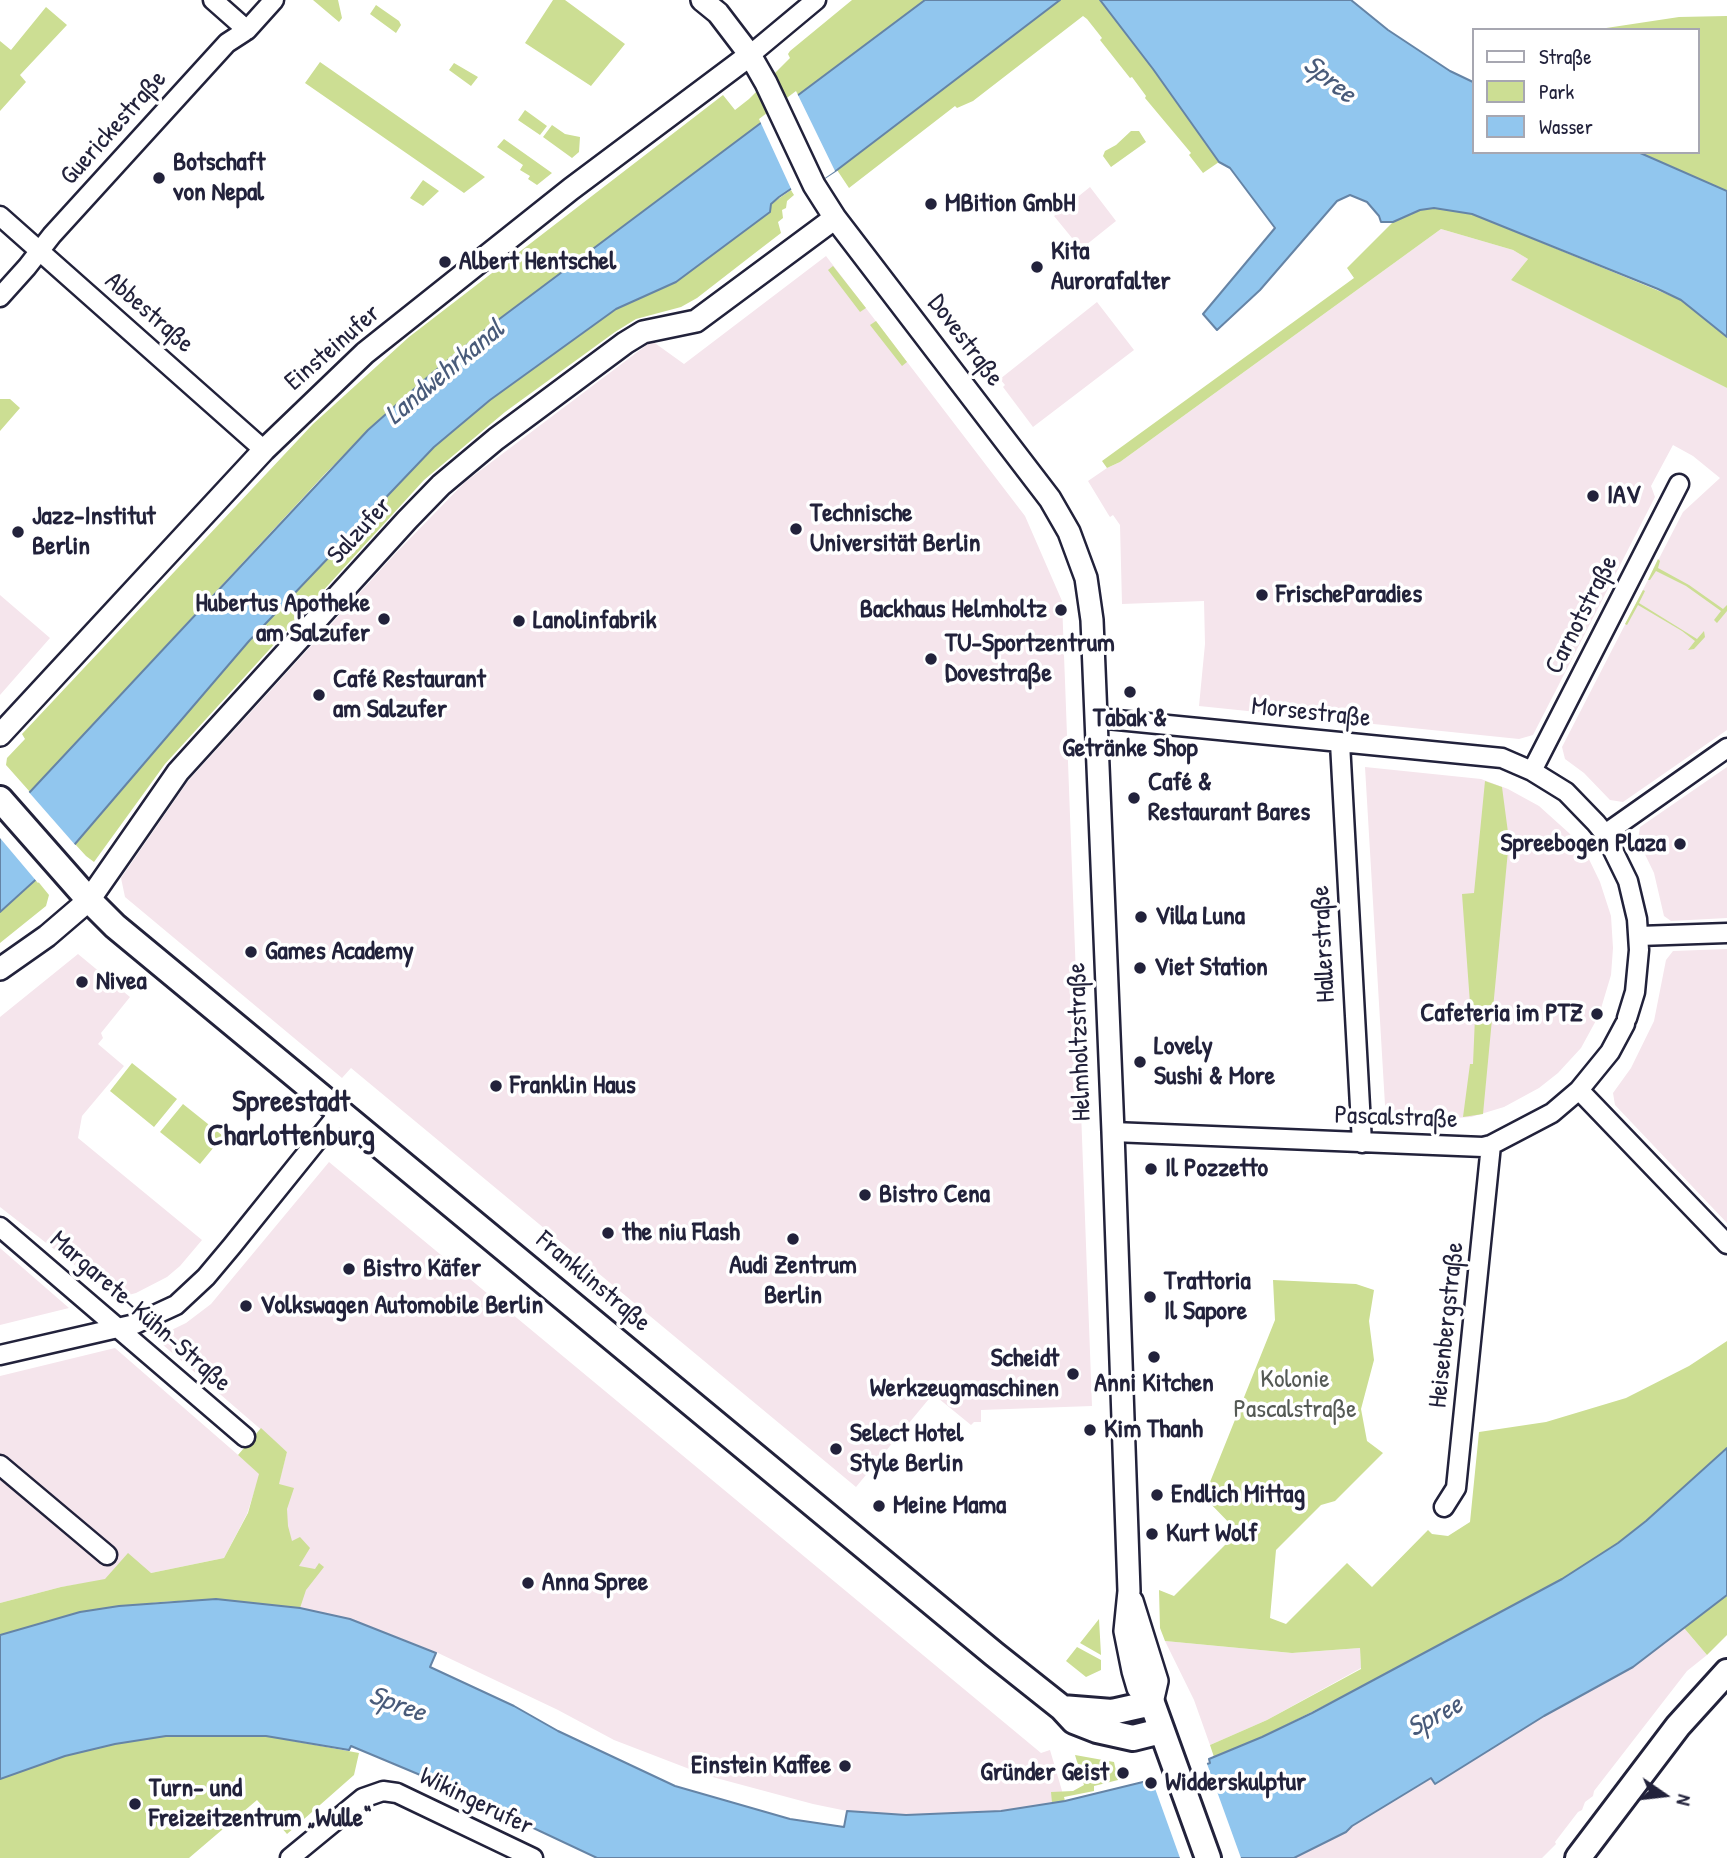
<!DOCTYPE html>
<html>
<head>
<meta charset="utf-8">
<style>
	body { margin:0 }
	#map { position:relative; width:1727px; height:1858px; overflow:hidden; background:#fff; font-family:"Patrick Hand",sans-serif }
	canvas { display:block }
	.legend { position:absolute; left:1472px; top:28px; width:228px; height:126px; box-sizing:border-box; background:#fff; border:2px solid #a7a7b1; margin:0; padding:9px 12px; list-style:none; font-size:21px; color:#22223b }
	.legend li { display:flex; align-items:center; gap:14px; height:35px }
	.legend b { width:35px; border:2px solid #a7a7b1 }
	.north { position:absolute; left:1629px; top:1760px; width:70px; height:70px; -webkit-text-stroke:5px #fff; paint-order:stroke; rotate:104deg; font-size:19px; font-weight:700; line-height:28px; text-align:center; color:#22223b }
	.north::after { content:''; display:block; margin:auto; width:24px; height:32px; background:#22223b; clip-path:polygon(50% 0,100% 100%,50% 72%,0 100%) }
</style>
</head>
<body>
<div id="map">
<canvas width="1727" height="1858"></canvas>
<ul class="legend">
<li><b style="height:9px;background:#fff"></b>Straße</li>
<li><b style="height:19px;background:#ccde93"></b>Park</li>
<li><b style="height:19px;background:#91c6ee"></b>Wasser</li>
</ul>
<div class="north">N</div>
</div>
<script>
const c = document.querySelector('canvas').getContext('2d');
c.lineJoin = 'round';
function paint(path, color) { c.fillStyle = color; c.fill(path, 'evenodd'); }
const toPath = rows => new Path2D(rows.map(r => 'M' + r).join(''));
function strokePath(path, color, width, dash) { c.strokeStyle = color; c.lineWidth = width; c.lineCap = dash ? 'butt' : 'round'; c.setLineDash(dash || []); c.stroke(path); }
function write(font, color, halo, rows, align = 'center') {
  c.font = font + ' "Patrick Hand",sans-serif'; c.lineWidth = 7; c.setLineDash([]); c.textBaseline = 'middle'; c.strokeStyle = halo; c.fillStyle = color; for (const [text, x, y, turn = 0] of rows) {
    c.save(); c.translate(x, y); c.rotate((+turn || 0) * Math.PI / 180); c.textAlign = isNaN(turn) ? turn : align; if (halo) c.strokeText(text, 0, 0); c.fillText(text, 0, 0); c.restore();
  }
}
paint(toPath([
	[1090,187,1116,221,1081,249,1054,216],
	[1441,229,1513,250,1528,259,1511,280,1727,388,1727,730,1623,802,1610,800,1584,773,1565,759,1562,747,1683,512,1720,478,1693,456,1673,445,1651,486,1655,497,1533,735,1519,739,1199,706,1205,644,1204,601,1122,604,1120,525,1113,515,1110,517,1108,514,1088,481,1107,468,1120,462],
	[826,256,1025,516,1062,601,1092,1406,981,1410,981,1422,974,1422,971,1425,933,1394,856,1487,351,1068,342,1078,125,897,121,878,188,781,395,554,465,482,652,341,684,364],
	[1097,302,1134,350,1033,427,1003,387,1005,385,1000,379],
	[0,595,50,638,0,695],
	[1365,767,1481,779,1508,789,1539,806,1569,833,1586,853,1600,882,1611,916,1613,948,1611,975,1599,1015,1581,1048,1558,1073,1539,1088,1504,1107,1471,1117,1437,1119,1398,1117,1385,1105],
	[1727,767,1727,918,1671,921,1664,916,1654,873,1638,840,1640,827],
	[1727,949,1727,1223,1615,1105,1613,1093,1631,1068,1654,1021,1666,960,1673,951],
	[78,954,130,997,101,1033,103,1038,98,1044,124,1066,82,1116,78,1138,202,1240,180,1266,167,1277,136,1293,117,1298,0,1207,0,1017],
	[329,1162,1041,1753,1050,1750,1065,1801,1001,1811,906,1815,847,1811,813,1804,705,1775,614,1740,558,1710,436,1652,351,1619,300,1608,247,1601,287,1452,155,1338,186,1323,211,1304],
	[0,1248,69,1308,0,1325],
	[115,1348,260,1474,247,1514,224,1558,151,1573,61,1587,0,1603,0,1376],
	[1684,1628,1707,1655,1687,1671,1594,1791,1593,1796,1585,1802,1582,1810,1578,1812,1555,1842,1556,1844,1542,1858,1294,1858,1346,1832,1352,1826,1432,1778,1435,1783,1544,1716,1633,1667],
	[1165,1641,1292,1653,1360,1648,1361,1668,1267,1720,1210,1745,1194,1700]
]), '#f5e5ec');
paint(toPath([
	[313,0,338,0,342,18,339,22],
	[553,0,565,0,625,44,591,86,525,43],
	[852,0,925,0,490,326,430,375,368,430,324,475,30,792,6,765,7,758,25,739,22,734,313,424,409,337,723,95,735,110,749,99,790,58,788,54,790,51],
	[1060,0,1100,0,1153,69,1219,162,1203,173,1189,155,1191,153,1145,98,1146,96,1132,77,1130,78,1100,40,1102,38,1087,19,1083,16,973,101,957,108,955,106,849,188,837,170],
	[376,5,399,21,401,25,396,33,370,14],
	[46,7,67,25,20,75,26,82,0,111,0,41,11,50],
	[1727,16,1727,191,1638,152,1697,152,1697,30,1593,30,1679,17],
	[320,62,485,177,464,193,305,83],
	[454,63,478,77,471,86,449,70],
	[525,110,547,126,540,135,518,120],
	[552,125,565,134,580,137,579,152,572,158,543,137],
	[1131,131,1139,131,1146,142,1111,167,1103,156,1105,151,1116,145],
	[504,139,552,173,537,185,528,179,530,176,520,170,523,165,497,147],
	[423,180,439,191,423,206,410,198],
	[791,190,794,195,787,201,786,208,782,210,783,218,778,222,781,233,755,253,697,298,681,307,636,319,615,332,505,412,424,480,165,764,94,862,86,856,75,844,249,641,434,447,490,400,616,308,676,282,770,212,771,204],
	[1434,208,1472,214,1681,300,1727,337,1727,388,1511,280,1528,259,1513,250,1441,229,1120,462,1107,468,1102,461,1354,278,1347,268,1393,222,1420,210],
	[833,266,866,308,860,312,828,270],
	[876,321,907,362,902,366,870,325],
	[0,399,10,399,20,408,0,431],
	[1658,559,1660,561,1658,568,1689,585,1723,609,1727,605,1727,611,1717,623,1714,620,1721,611,1686,586,1656,571,1650,580,1648,580],
	[1643,590,1645,591,1639,603,1697,639,1704,631,1705,637,1694,649,1688,650,1695,641,1682,631,1638,605,1627,625,1625,624],
	[1485,781,1502,787,1509,840,1483,1114,1463,1117,1470,1064,1473,1064,1475,1017,1471,1017,1462,894,1474,893],
	[36,879,49,895,46,906,0,943,0,912],
	[132,1063,177,1099,154,1127,110,1091],
	[183,1104,223,1136,200,1164,160,1132],
	[1273,1280,1356,1284,1374,1290,1369,1321,1374,1360,1361,1409,1367,1441,1383,1453,1335,1501,1321,1505,1276,1550,1270,1618,1286,1624,1347,1563,1372,1587,1428,1530,1432,1534,1448,1536,1470,1522,1479,1432,1546,1422,1626,1398,1689,1366,1727,1341,1727,1448,1646,1521,1618,1543,1562,1579,1361,1687,1262,1737,1214,1757,1210,1745,1267,1720,1361,1669,1360,1648,1292,1653,1165,1641,1160,1628,1159,1590,1174,1596,1238,1532,1204,1497,1275,1320],
	[261,1428,287,1452,279,1484,294,1488,287,1509,288,1526,292,1541,300,1537,310,1548,299,1566,315,1569,319,1563,324,1567,306,1590,300,1608,216,1599,160,1602,80,1612,0,1635,0,1603,61,1587,105,1579,128,1553,151,1573,224,1558,248,1513,259,1474,238,1455],
	[1727,1595,1727,1635,1707,1655,1684,1628],
	[1099,1619,1101,1655,1080,1643],
	[1077,1647,1101,1660,1101,1670,1086,1677,1066,1661],
	[222,1734,266,1736,359,1753,354,1775,287,1834,257,1800,189,1858,0,1858,0,1779,65,1756,115,1744,166,1736],
	[1075,1755,1114,1762,1118,1780,1094,1786,1094,1791,1064,1797,1065,1801,1052,1803,1051,1792,1073,1791,1084,1785]
]), '#ccde93');
const water = toPath([
	[925,0,1060,0,837,170,814,185,810,176,779,197,771,204,770,212,676,282,616,309,490,400,434,447,249,641,75,844,0,912,0,824,368,430,430,375,490,326,925,0],
	[1100,0,1351,0,1388,30,1450,71,1473,82,1473,152,1638,152,1727,191,1727,337,1681,300,1658,289,1472,214,1434,208,1420,210,1393,222,1381,222,1379,216,1367,202,1350,195,1337,201,1260,290,1217,330,1203,314,1275,228,1230,168,1219,162,1153,69,1100,0],
	[1727,1448,1727,1595,1633,1667,1544,1716,1435,1784,1431,1778,1352,1826,1346,1832,1294,1858,597,1858,425,1777,351,1746,349,1750,266,1736,166,1736,115,1744,65,1756,0,1779,0,1635,80,1612,119,1606,216,1599,300,1608,350,1619,436,1653,430,1667,514,1706,558,1731,675,1786,790,1819,844,1827,847,1811,906,1815,1001,1811,1065,1801,1147,1781,1149,1784,1210,1763,1209,1759,1262,1737,1312,1713,1562,1579,1618,1543,1646,1521,1727,1448]
]);
paint(water, '#91c6ee');
strokePath(water, '#6584a6', 2);
paint(toPath([
	[796,91,835,171,812,187,809,181,793,193,759,119],
	[27,790,77,847,38,883,0,838,0,819],
	[1206,1761,1241,1858,1180,1858,1152,1780]
]), '#fff');
const minor = toPath([
	[213,0,247,30],
	[750,55,816,0],
	[0,216,264,450],
	[0,297,27,267,52,235,227,43,247,30,274,0],
	[1097,718,1502,758,1532,771,1566,792,1596,823,1605,834,1628,881,1637,919,1639,950,1635,992,1627,1018],
	[1340,743,1362,1143],
	[1532,771,1679,484],
	[1605,834,1727,748],
	[1639,936,1727,933],
	[1579,1090,1727,1244],
	[1113,1132,1483,1147,1491,1145,1552,1113,1579,1090,1610,1052,1625,1024],
	[0,1227,245,1437],
	[0,1355,135,1324,176,1305,206,1277,232,1246,340,1112],
	[0,1465,107,1555],
	[1444,1507,1456,1488,1491,1145],
	[290,1858,363,1798,383,1791,397,1793,533,1858]
]);
const tertiary = toPath([
	[702,0,718,13,750,55,766,83,814,185,835,218,1050,499,1069,532,1086,578,1092,620,1113,1132,1129,1591,1125,1631,1133,1671,1138,1688,1152,1703],
	[0,735,264,450,365,353,571,189,750,55],
	[0,969,47,936,89,900,178,772,407,520,441,485,496,439,625,343,643,332,696,321,835,218],
	[1132,1601,1157,1681,1152,1703]
]);
const secondary = toPath([
	[0,799,89,900,115,926,994,1654,1062,1708,1074,1721,1097,1730,1133,1738,1161,1731],
	[1062,1708,1112,1712,1152,1703,1208,1858],
	[1578,1858,1678,1726,1727,1672]
]);
strokePath(minor, '#22223b', 23);
strokePath(tertiary, '#22223b', 26);
strokePath(secondary, '#22223b', 30);
strokePath(minor, '#fff', 18);
strokePath(tertiary, '#fff', 21);
strokePath(secondary, '#fff', 24);
for (const [x, y, r, color] of [
	[159,178,7,"#22223b"],
	[931,204,7,"#22223b"],
	[445,262,7,"#22223b"],
	[1037,267,7,"#22223b"],
	[1593,496,7,"#22223b"],
	[796,529,7,"#22223b"],
	[18,532,7,"#22223b"],
	[1262,595,7,"#22223b"],
	[1061,610,7,"#22223b"],
	[384,619,7,"#22223b"],
	[519,621,7,"#22223b"],
	[931,659,7,"#22223b"],
	[1130,692,7,"#22223b"],
	[319,695,7,"#22223b"],
	[1134,798,7,"#22223b"],
	[1680,844,7,"#22223b"],
	[1141,917,7,"#22223b"],
	[251,952,7,"#22223b"],
	[1140,968,7,"#22223b"],
	[82,982,7,"#22223b"],
	[1597,1014,7,"#22223b"],
	[1140,1062,7,"#22223b"],
	[496,1086,7,"#22223b"],
	[1151,1169,7,"#22223b"],
	[865,1195,7,"#22223b"],
	[608,1233,7,"#22223b"],
	[793,1239,7,"#22223b"],
	[349,1269,7,"#22223b"],
	[1150,1297,7,"#22223b"],
	[246,1306,7,"#22223b"],
	[1154,1357,7,"#22223b"],
	[1073,1374,7,"#22223b"],
	[1090,1430,7,"#22223b"],
	[836,1449,7,"#22223b"],
	[1157,1495,7,"#22223b"],
	[879,1506,7,"#22223b"],
	[1152,1534,7,"#22223b"],
	[528,1583,7,"#22223b"],
	[845,1766,7,"#22223b"],
	[1123,1773,7,"#22223b"],
	[1151,1783,7,"#22223b"],
	[135,1804,7,"#22223b"]
]) { const dot = new Path2D(); dot.arc(x, y, r, 0, 2 * Math.PI); c.fillStyle = color; c.fill(dot); strokePath(dot, '#fff', 2.5); }
write('26px', '#22223b', '#fff', [
	["Guerickestraße",114,128,-48],
	["Abbestraße",149,313,41],
	["Dovestraße",965,341,53],
	["Einsteinufer",333,348,-41],
	["Salzufer",360,531,-47],
	["Carnotstraße",1582,615,-63],
	["Morsestraße",1311,713,6],
	["Hallerstraße",1324,944,-93],
	["Helmholtzstraße",1080,1042,-92],
	["Pascalstraße",1396,1118,2],
	["Franklinstraße",593,1282,40],
	["Margarete-Kühn-Straße",140,1312,41],
	["Heisenbergstraße",1447,1325,-84],
	["Wikingerufer",476,1802,26]
]);
write('bold 26px', '#22223b', '#fff', [
	["Botschaft",173,163],
	["von Nepal",173,193],
	["MBition GmbH",945,204],
	["Kita",1051,252],
	["Aurorafalter",1051,282],
	["Albert Hentschel",459,262],
	["IAV",1607,496],
	["Technische",810,514],
	["Universität Berlin",810,544],
	["Jazz-Institut",32,517],
	["Berlin",32,547],
	["FrischeParadies",1276,595],
	["Hubertus Apotheke",370,604,"right"],
	["am Salzufer",370,634,"right"],
	["Backhaus Helmholtz",1047,610,"right"],
	["Lanolinfabrik",533,621],
	["TU-Sportzentrum",945,644],
	["Dovestraße",945,674],
	["Café Restaurant",333,680],
	["am Salzufer",333,710],
	["Tabak &",1130,719,"center"],
	["Getränke Shop",1130,749,"center"],
	["Café &",1148,783],
	["Restaurant Bares",1148,813],
	["Spreebogen Plaza",1666,844,"right"],
	["Villa Luna",1155,917],
	["Games Academy",265,952],
	["Viet Station",1154,968],
	["Nivea",96,982],
	["Cafeteria im PTZ",1583,1014,"right"],
	["Lovely",1154,1047],
	["Sushi & More",1154,1077],
	["Franklin Haus",510,1086],
	["Il Pozzetto",1165,1169],
	["Bistro Cena",879,1195],
	["the niu Flash",622,1233],
	["Audi Zentrum",793,1266,"center"],
	["Berlin",793,1296,"center"],
	["Bistro Käfer",363,1269],
	["Trattoria",1164,1282],
	["Il Sapore",1164,1312],
	["Volkswagen Automobile Berlin",260,1306],
	["Scheidt",1059,1359,"right"],
	["Werkzeugmaschinen",1059,1389,"right"],
	["Anni Kitchen",1154,1384,"center"],
	["Kim Thanh",1104,1430],
	["Select Hotel",850,1434],
	["Style Berlin",850,1464],
	["Endlich Mittag",1171,1495],
	["Meine Mama",893,1506],
	["Kurt Wolf",1166,1534],
	["Anna Spree",542,1583],
	["Einstein Kaffee",831,1766,"right"],
	["Gründer Geist",1109,1773,"right"],
	["Widderskulptur",1165,1783],
	["Turn- und",149,1789],
	["Freizeitzentrum „Wulle“",149,1819]
], 'left');
write('26px', '#555a55', '#fff', [
	["Kolonie",1295,1380],
	["Pascalstraße",1295,1410]
]);
write('italic 28px', '#495b7a', '#fff', [
	["Spree",1329,80,39],
	["Landwehrkanal",445,373,-40],
	["Spree",397,1705,20],
	["Spree",1435,1717,-28]
]);
write('bold 30px', '#22223b', '#fff', [
	["Spreestadt",291,1103],
	["Charlottenburg",291,1137]
]);
</script>
</body>
</html>
